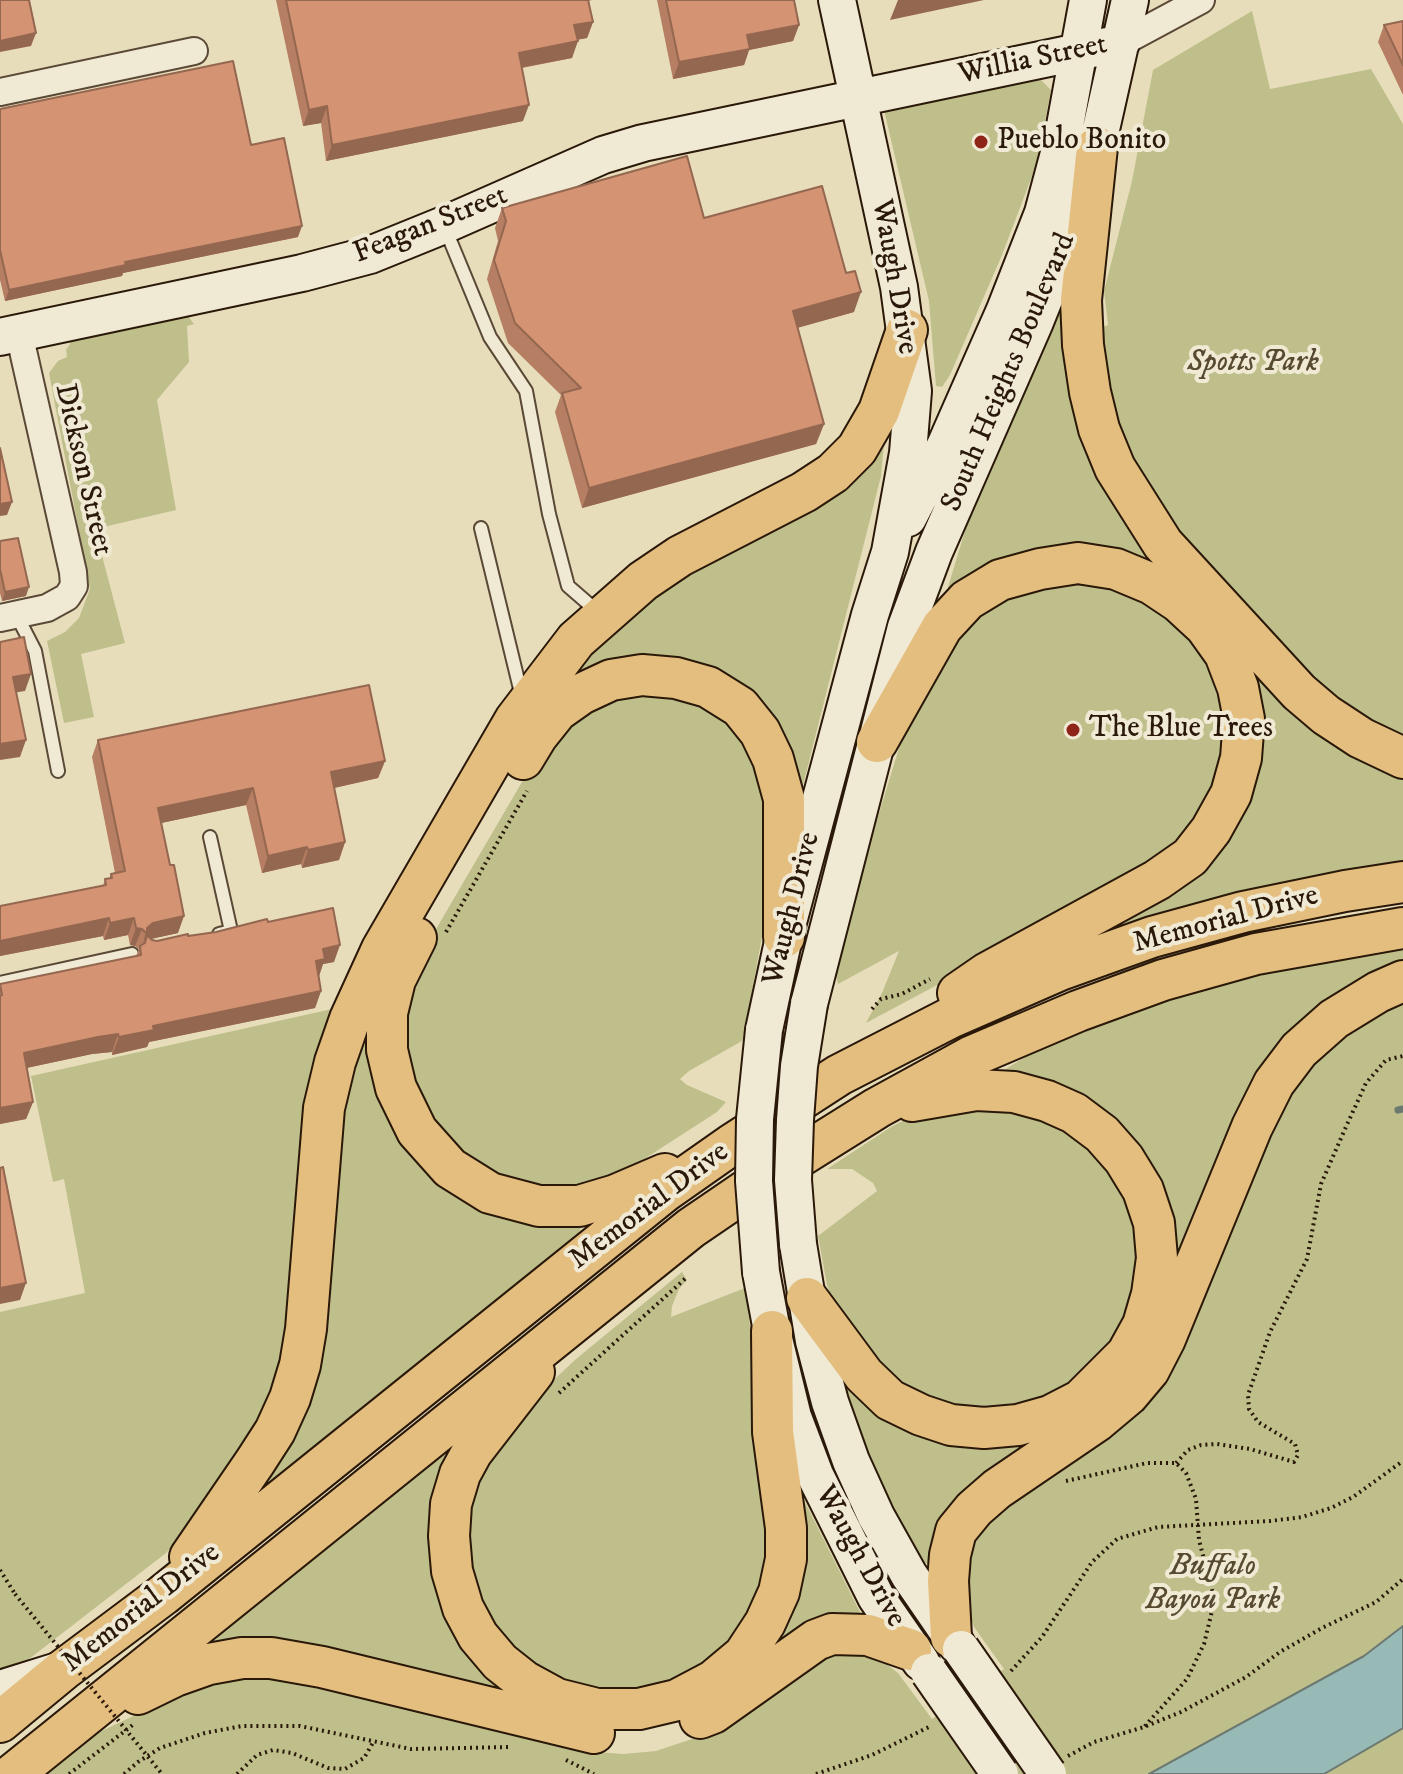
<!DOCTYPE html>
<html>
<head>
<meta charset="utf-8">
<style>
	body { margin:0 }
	canvas { display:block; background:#e8ddbb }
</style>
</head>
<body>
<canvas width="1403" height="1774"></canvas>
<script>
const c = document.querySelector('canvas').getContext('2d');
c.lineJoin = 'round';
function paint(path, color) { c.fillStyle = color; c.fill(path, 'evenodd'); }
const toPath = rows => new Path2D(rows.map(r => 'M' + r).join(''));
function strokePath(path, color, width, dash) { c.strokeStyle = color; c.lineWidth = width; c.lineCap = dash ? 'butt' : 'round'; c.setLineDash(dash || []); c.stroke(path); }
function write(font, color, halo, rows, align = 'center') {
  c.font = font + ' "IM FELL DW Pica",serif'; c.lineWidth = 8; c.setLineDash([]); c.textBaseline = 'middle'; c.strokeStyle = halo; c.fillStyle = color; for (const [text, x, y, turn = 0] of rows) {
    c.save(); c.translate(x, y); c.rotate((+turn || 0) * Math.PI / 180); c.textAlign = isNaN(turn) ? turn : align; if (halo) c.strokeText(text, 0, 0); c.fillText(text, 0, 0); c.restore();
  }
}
paint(toPath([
	[1252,11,1270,89,1371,69,1403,124,1403,745,1368,732,1224,594,1115,444,1093,331,1108,325,1104,291,1132,181,1153,70],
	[1041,80,1051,90,1037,163,1002,255,950,375,942,387,936,386,929,301,884,110],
	[1062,307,1103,472,1403,769,1403,862,1340,870,1272,886,1196,904,1087,938,1170,883,1250,704,1146,569,945,597,977,491],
	[187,315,194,324,187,326,189,362,157,400,176,510,95,529,125,643,81,654,94,717,64,723,47,641,65,632,79,618,90,589,49,373,58,361,67,357,66,350,70,344,69,338],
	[881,439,884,443,881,476,799,801,793,795,789,763,776,737,760,713,738,693,712,677,690,669,643,664,616,667,585,678,546,707,528,729,393,962,379,999,376,1021,378,1063,387,1103,405,1139,463,1195,517,1214,571,1216,583,1221,580,1231,231,1515,264,1471,306,1398,322,1284,332,1127,363,1013,396,947,525,726,548,692,585,647,606,625,644,594,685,565,821,496,852,471,876,441],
	[1061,573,1168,605,1226,690,1221,790,1156,868,866,1023,882,993,899,951,838,984,834,969,846,921,919,683,959,620],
	[650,687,716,707,767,772,765,920,744,1035,742,1041,689,1071,680,1079,687,1085,726,1102,717,1112,621,1174,567,1195,470,1171,404,1082,398,1055,418,960,550,734,563,718],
	[1403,944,1403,968,1351,993,1316,1018,1291,1042,1270,1070,1249,1107,1159,1329,1131,1377,1100,1405,964,1500,937,1537,932,1559,926,1564,907,1536,874,1474,845,1395,841,1377,845,1374,885,1410,914,1425,964,1438,1017,1437,1051,1427,1078,1413,1116,1384,1141,1350,1153,1330,1163,1292,1165,1248,1163,1227,1155,1195,1142,1169,1110,1125,1069,1097,1029,1082,1001,1078,999,1073,1057,1038,1165,997,1295,962],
	[1403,1001,1403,1774,42,1774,93,1735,182,1693,214,1682,244,1676,270,1676,318,1684,544,1742,586,1751,623,1754,656,1751,722,1729,825,1656,854,1650,879,1658,898,1673,932,1719,1004,1669,974,1627,969,1614,967,1572,982,1521,1269,1134,1290,1093,1313,1063,1345,1033],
	[341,1007,290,1370,210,1506,166,1553,11,1673,0,1674,0,1312,85,1293,64,1179,53,1182,31,1076],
	[970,1100,1077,1128,1130,1193,1143,1291,1098,1372,1017,1416,911,1399,844,1334,827,1285,818,1236,877,1191,873,1183,852,1169,827,1169,891,1127,920,1112],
	[682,1272,687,1280,679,1289,672,1306,671,1317,745,1288,773,1501,772,1581,709,1670,618,1699,525,1671,466,1594,467,1487,544,1389,576,1359],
	[463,1435,466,1438,465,1442,457,1454,450,1474,439,1515,437,1542,439,1574,447,1602,477,1654,498,1676,524,1696,545,1706,570,1714,600,1719,631,1718,674,1710,716,1690,732,1678,756,1653,774,1627,787,1600,797,1558,798,1534,793,1499,799,1497,804,1500,864,1620,832,1621,811,1630,692,1709,656,1721,616,1726,562,1719,320,1655,272,1647,222,1652,213,1649,214,1641,225,1630,271,1586]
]), '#bebf8b');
const water = toPath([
	[1403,1626,1403,1728,1324,1774,1149,1774,1364,1656,1403,1626]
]);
paint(water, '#98bab7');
strokePath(water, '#6c7971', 2);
strokePath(toPath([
	[1398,1110,1403,1109]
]), '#6c7971', 7);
const lane = toPath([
	[445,228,490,337,526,391,549,514,568,586,598,612],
	[481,528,522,697],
	[16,614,35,651,58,771],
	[210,837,231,931,219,934],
	[0,983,132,954]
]);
const street = toPath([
	[1121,43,1201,0],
	[0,92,194,51],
	[0,618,47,608,67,597,74,586,73,572,19,333]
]);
const secondary = toPath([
	[0,337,302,273,370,255,444,225,603,155,643,143,1121,43],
	[908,518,945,446,1005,310,1043,213,1062,142,1088,0],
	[809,1004,906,627,934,552,1034,324,1075,222,1097,147,1130,0],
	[764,1030,784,937,870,615,890,552,908,453,913,391,899,287,837,0],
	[798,1244,814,1341,830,1402,851,1461,876,1516,909,1575,957,1645],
	[761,1272,772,1331,793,1417,815,1475,876,1597,921,1662],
	[0,1689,61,1670]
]);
const primary = toPath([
	[1097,147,1081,300,1083,345,1090,392,1099,429,1115,468,1163,544,1299,692,1326,715,1361,738,1403,758],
	[877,742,942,627,967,600,1000,580,1040,569,1078,563,1116,569,1152,584,1179,602,1205,626,1225,654,1238,688,1244,719,1241,758,1231,794,1211,830,1190,857,1157,880,987,973,958,993],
	[523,759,537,736,557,711,581,694,611,680,642,675,676,678,708,687,740,707,760,732,773,759,784,799,784,937],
	[416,938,395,980,387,1013,387,1050,396,1088,417,1131,450,1168,490,1193,539,1206,579,1206,616,1195,665,1174],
	[807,1298,864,1375,890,1400,921,1415,951,1425,984,1428,1018,1425,1050,1416,1081,1400,1127,1354,1143,1325,1152,1294,1157,1258,1154,1223,1143,1190,1124,1159,1102,1134,1074,1113,1047,1101,1014,1092,976,1090,912,1101],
	[534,1372,472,1452,460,1474,451,1504,449,1536,452,1571,463,1608,478,1636,500,1662,524,1681,557,1699,597,1709,639,1709,677,1700,713,1681,744,1655,765,1623,779,1592,786,1559,786,1528,773,1432,772,1331],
	[190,1557,255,1462,275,1431,290,1398,300,1365,306,1329,324,1108,335,1062,350,1019,382,949,515,720,576,640,643,581,680,556,804,492,833,473,857,449,879,411,907,330],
	[951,1637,948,1581,950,1555,956,1531,974,1509,997,1489,1097,1421,1128,1395,1149,1370,1165,1339,1252,1127,1274,1083,1299,1050,1334,1019,1378,992,1403,981],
	[138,1694,175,1676,209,1664,242,1658,271,1658,322,1667,594,1733],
	[700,1718,713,1713,816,1640,832,1634,868,1635,911,1650],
	[0,1722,63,1670,163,1595,664,1192,731,1145,839,1075,950,1018,1060,970,1152,937,1243,912,1345,891,1403,882],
	[13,1774,691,1228,754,1185,877,1108,970,1057,1078,1011,1163,980,1256,954,1403,928]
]);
strokePath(lane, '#5a4936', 16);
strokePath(street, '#5a4936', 30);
strokePath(secondary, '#2a1809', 40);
strokePath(primary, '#2a1809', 44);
strokePath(toPath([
	[446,932,527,791],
	[872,1009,881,999,902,994,930,979],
	[559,1393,687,1277],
	[1176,1463,1188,1450,1201,1445,1217,1444,1250,1449,1294,1462,1298,1455,1295,1444,1258,1422,1249,1409,1248,1395,1270,1332,1307,1259,1321,1184,1345,1129,1366,1083,1386,1060,1403,1056],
	[1066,1481,1147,1463,1176,1463,1186,1473,1196,1499,1199,1540,1212,1590,1212,1611,1204,1644,1187,1679,1144,1727],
	[0,1570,15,1594],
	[1011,1671,1042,1637,1092,1562,1117,1539,1158,1527,1270,1521,1302,1517,1331,1508,1353,1497,1403,1461],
	[1068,1756,1094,1742,1144,1727,1181,1712,1246,1677,1280,1652,1322,1628,1376,1602,1403,1579],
	[566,1760,594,1774],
	[69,1774,134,1724],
	[124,1774,138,1762,160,1748,205,1733,242,1726,300,1726,411,1749,512,1747],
	[237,1774,257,1755,273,1750,292,1753,328,1768,345,1769,364,1758,374,1741],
	[816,1774,872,1755,931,1726]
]), '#2a1809', 4, [2, 4]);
strokePath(lane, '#f0e9d3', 12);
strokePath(street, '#f0e9d3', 26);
strokePath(secondary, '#f0e9d3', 36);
strokePath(primary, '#e4be7e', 40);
const secondaryBridge = toPath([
	[798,1244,793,1180,795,1120,799,1066,809,1004],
	[761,1272,754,1181,755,1119,764,1030],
	[961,1649,1048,1774],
	[929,1672,1000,1774]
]);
strokePath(secondaryBridge, '#2a1809', 40, []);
strokePath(toPath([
	[15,1594,162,1774]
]), '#2a1809', 4, [2, 4]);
strokePath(secondaryBridge, '#f0e9d3', 36);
paint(toPath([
	[276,0,592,0,589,1,593,22,587,38,577,40,572,58,522,68,523,121,326,161,321,123,303,126],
	[657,0,794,0,799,25,793,41,749,50,744,65,673,79],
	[1403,21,1403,95,1378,42,1384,25],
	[0,109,251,145,298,237,123,273,122,276,5,301,0,280],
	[502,208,704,218,854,312,797,328,824,424,816,444,582,508,555,412,561,395,508,343,487,279,498,241,495,228],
	[0,541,26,596,2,601,0,593],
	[98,740,385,761,378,778,334,788,345,842,339,860,302,868,301,864,262,873,246,805,161,823,178,933,151,939,157,941,216,932,268,922,334,962,323,964,319,976,321,991,315,1008,149,1042,147,1047,112,1055,112,1052,92,1054,26,1068,33,1102,26,1119,0,1124,0,984,136,956,139,949,135,946,130,945,128,935,104,940,103,936,0,956,0,906,103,886,105,879,109,879,111,874,115,873,92,757]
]), '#b67e62');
paint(toPath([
	[898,0,984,0,890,20],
	[593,22,587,38,568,41,574,25],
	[799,25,793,41,749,50,744,65,673,79,679,62,747,35],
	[36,33,31,46,0,52,0,41],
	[578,41,572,58,513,69,519,53],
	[529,105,523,121,326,161,332,145],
	[327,106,321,123,303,126,309,110],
	[302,226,298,237,123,273,122,276,5,301,9,290,125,262],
	[861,292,854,312,786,331,793,311],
	[824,424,816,444,582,508,589,488],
	[12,502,7,515,0,516,0,504],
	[29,587,26,596,2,601,5,592],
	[31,674,25,691,6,694,13,677],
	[26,740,20,757,0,760,0,744],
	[385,761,378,778,325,790,331,772],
	[253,788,246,805,152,825,158,808],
	[345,842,339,860,302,868,308,850],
	[307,847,301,864,262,873,268,856],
	[184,916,178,933,146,940,147,935,143,944,147,928,153,923],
	[109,918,103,936,0,956,0,941],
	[134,918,128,935,104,940,110,923],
	[136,928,142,929,135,946,130,945],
	[340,945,334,962,323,964,319,976,316,961,323,949],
	[321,991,315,1008,149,1042,147,1047,112,1055,119,1037,153,1026],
	[118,1034,112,1052,92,1054,17,1070,24,1053,98,1037],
	[33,1102,26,1119,0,1124,0,1108],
	[26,1283,20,1300,0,1304,0,1288]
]), '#946750');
const building = toPath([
	[0,0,29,0,36,33,0,41,0,0],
	[286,0,588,0,593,22,574,25,578,41,519,53,529,105,332,145,327,106,309,110,286,0],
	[666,0,794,0,799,25,747,35,750,49,679,62,666,0],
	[1403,21,1403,65,1384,25,1403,21],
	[233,61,251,145,284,138,302,226,125,262,126,265,9,290,0,250,0,109,233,61],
	[687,156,704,218,822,186,846,273,855,271,861,292,793,311,824,424,589,488,562,393,581,388,515,323,494,260,506,221,502,208,687,156],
	[0,448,12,502,0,504,0,448],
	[18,538,29,587,5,592,0,569,0,541,18,538],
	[24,637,31,674,13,677,26,740,0,744,0,642,24,637],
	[369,685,385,761,331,772,345,842,308,850,307,847,268,856,253,788,158,808,170,865,174,865,184,916,153,923,147,928,147,934,142,929,136,928,134,918,110,923,109,918,0,941,0,906,106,885,105,879,112,878,111,874,125,871,98,740,369,685],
	[333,908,340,945,323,949,325,959,316,961,321,991,153,1026,154,1030,119,1037,118,1034,98,1037,24,1053,33,1102,0,1108,0,996,2,995,0,984,141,955,140,946,145,943,147,935,152,940,157,941,188,934,188,936,216,932,267,919,268,922,333,908],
	[3,1167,26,1283,0,1288,0,1168,3,1167]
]);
paint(building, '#d49372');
strokePath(building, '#946750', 2);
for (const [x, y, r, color] of [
	[981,142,8,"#8f2418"],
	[1073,730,8,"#8f2418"]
]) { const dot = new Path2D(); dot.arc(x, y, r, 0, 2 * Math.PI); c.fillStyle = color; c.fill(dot); strokePath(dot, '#f0e9d3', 3); }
write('30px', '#2a1809', '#f0e9d3', [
	["Willia Street",1033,61,-12],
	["Feagan Street",431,226,-22],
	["Waugh Drive",893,277,80],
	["South Heights Boulevard",1010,373,-67],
	["Dickson Street",82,470,77],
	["Waugh Drive",793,909,-76],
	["Memorial Drive",1226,921,-15],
	["Memorial Drive",650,1207,-37],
	["Waugh Drive",859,1557,61],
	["Memorial Drive",142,1609,-38]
]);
write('30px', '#2a1809', '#f0e9d3', [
	["Pueblo Bonito",997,142],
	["The Blue Trees",1089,730]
], 'left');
write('italic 30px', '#564a30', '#f0e9d3', [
	["Spotts Park",1253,364],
	["Buffalo",1213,1568],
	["Bayou Park",1213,1602]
]);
</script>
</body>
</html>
